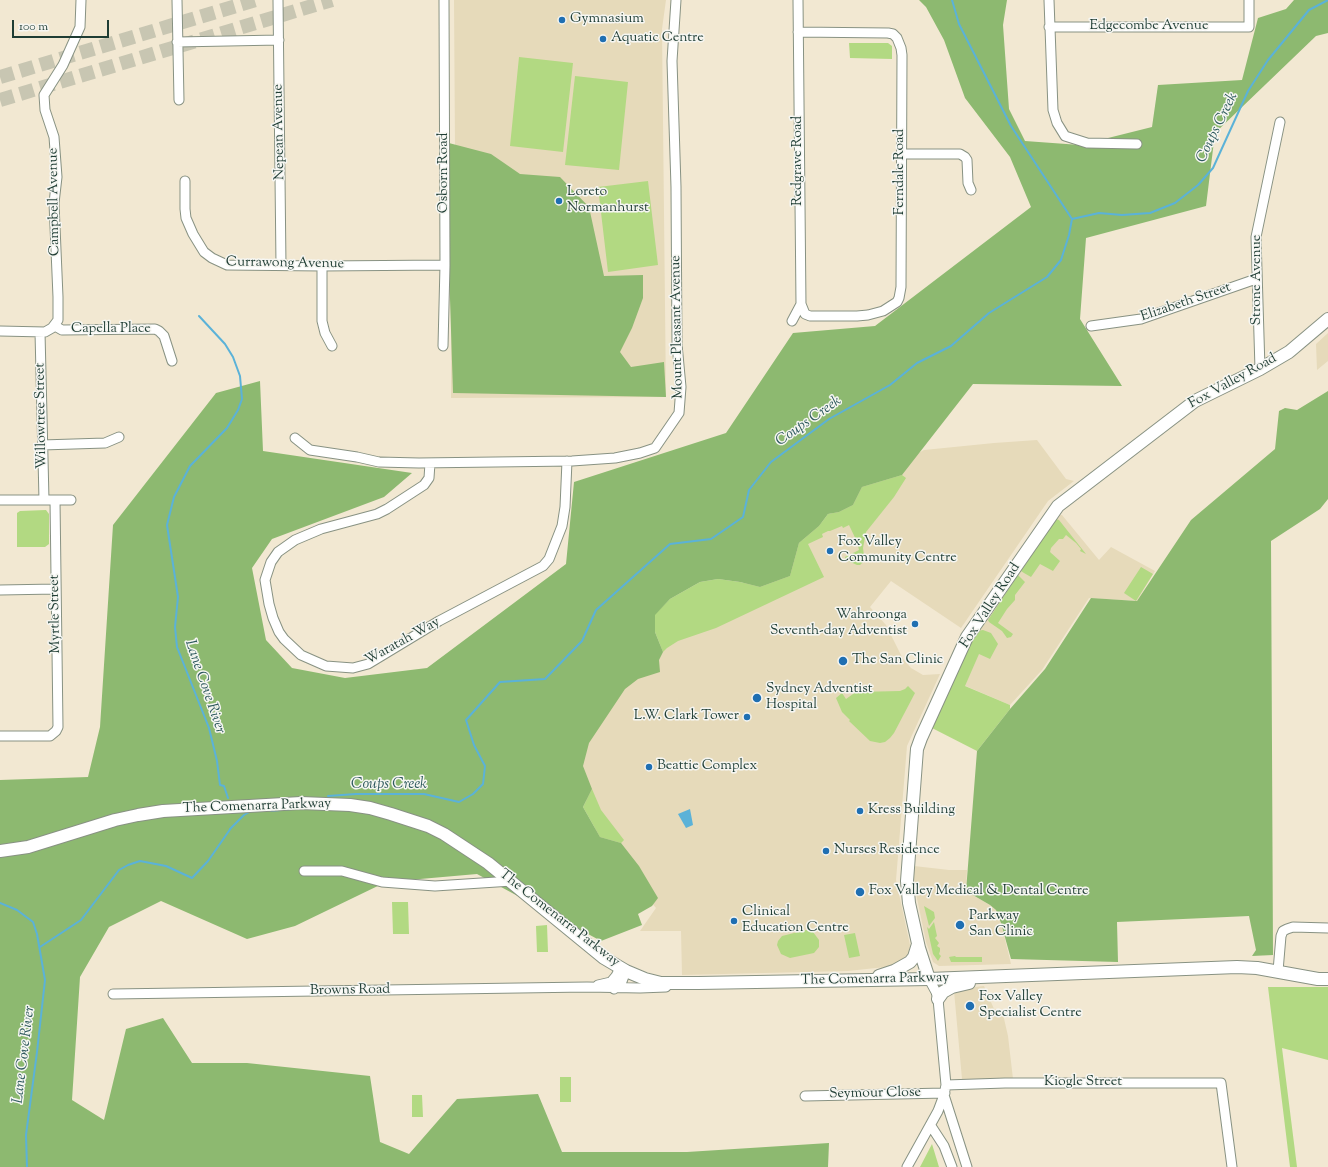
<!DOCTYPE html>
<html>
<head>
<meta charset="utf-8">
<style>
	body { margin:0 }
	#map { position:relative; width:1328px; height:1167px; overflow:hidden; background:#f2e8d2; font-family:"Sorts Mill Goudy",serif }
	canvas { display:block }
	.scale { position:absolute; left:12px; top:20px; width:97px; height:18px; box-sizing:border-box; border:2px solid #1f3d34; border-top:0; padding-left:5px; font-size:12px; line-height:14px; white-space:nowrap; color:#1f3d34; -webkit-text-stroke:3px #f6f6f2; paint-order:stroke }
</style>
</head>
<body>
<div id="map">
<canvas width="1328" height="1167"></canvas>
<div class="scale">100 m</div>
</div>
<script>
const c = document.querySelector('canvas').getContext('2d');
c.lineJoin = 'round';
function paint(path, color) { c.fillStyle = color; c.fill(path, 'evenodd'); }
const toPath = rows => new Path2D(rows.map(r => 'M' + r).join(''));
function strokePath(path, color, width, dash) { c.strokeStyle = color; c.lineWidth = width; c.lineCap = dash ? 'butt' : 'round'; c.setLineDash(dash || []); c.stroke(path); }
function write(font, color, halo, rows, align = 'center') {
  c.font = font + ' "Sorts Mill Goudy",serif'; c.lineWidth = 3; c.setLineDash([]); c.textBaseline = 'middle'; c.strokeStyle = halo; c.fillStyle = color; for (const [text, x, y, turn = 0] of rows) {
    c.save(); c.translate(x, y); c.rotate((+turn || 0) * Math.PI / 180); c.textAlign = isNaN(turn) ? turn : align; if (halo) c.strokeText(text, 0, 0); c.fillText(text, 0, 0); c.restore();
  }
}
paint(toPath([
	[454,0,666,0,662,29,666,397,451,398,451,271,455,147],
	[1328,333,1328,361,1317,370,1316,344],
	[1037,440,1066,479,1074,481,1048,501,961,628,891,581,870,607,886,625,903,659,911,668,923,675,940,674,907,746,896,880,910,945,909,954,901,963,888,967,876,968,848,971,682,975,681,931,640,931,656,908,599,842,565,730,577,707,799,543,869,479,924,450,994,443],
	[1058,515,1062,515,1099,560,1111,547,1155,571,1137,601,1089,598,1042,670,1010,705,954,681,975,637],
	[914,866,949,870,967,870,966,891,990,905,996,910,1001,923,1011,964,939,966,933,962,926,942,913,879],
	[984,986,994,1009,1002,1010,1008,1036,1013,1079,962,1079,954,991,957,989]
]), '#e6daba');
paint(toPath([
	[849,43,888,43,892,46,892,59,850,58],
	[519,57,573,63,563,152,510,146],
	[575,76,628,82,619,170,565,165],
	[648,181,658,265,608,272,598,187],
	[902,475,906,478,894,497,866,532,863,548,864,556,863,562,860,565,857,565,846,560,845,557,859,550,858,546,859,546,849,525,843,528,842,526,830,531,828,531,822,534,823,537,808,544,824,577,716,628,678,641,667,648,663,652,655,632,654,615,670,599,700,582,718,579,740,582,760,587,790,576,799,543,819,526,828,514,839,512,853,505,862,487],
	[46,510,49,514,49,544,45,547,17,547,17,513,20,511],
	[1056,519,1059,520,1086,554,1080,551,1081,549,1076,543,1066,535,1063,539,1059,539,1051,548,1050,552,1060,561,1053,571,1040,564,1031,577,1024,573,1021,571],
	[1141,567,1153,574,1136,601,1124,593],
	[1018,575,1025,582,1015,595,1015,600,1007,609,998,623,1013,634,1011,637,1007,638,1002,631,989,622,988,620],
	[983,630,991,633,998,644,990,659,979,654,965,686,1010,705,1010,709,977,751,932,728,969,647,977,631],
	[908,686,915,693,894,733,890,738,885,742,880,743,870,741,849,721,850,720,842,712,836,698,842,693,846,699,853,694,857,692,900,691,905,689],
	[592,789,601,810,624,840,621,843,600,837,583,807],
	[392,902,408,902,409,934,393,934],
	[924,906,934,912,935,918,929,926],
	[934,922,937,936,935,938,939,943,937,946,940,948,940,951,939,954,941,956,938,961,933,954,927,927,929,929],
	[547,925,548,952,537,952,536,926],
	[806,930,813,932,819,940,819,947,814,953,790,958,781,954,777,945,778,941,782,936],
	[855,933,860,956,849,958,844,935],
	[955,956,956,957,982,957,982,962,951,962,949,957],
	[1268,987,1328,987,1328,1060,1282,1048,1297,1167,1290,1167],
	[560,1077,571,1077,571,1102,560,1102],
	[412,1095,422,1095,423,1117,412,1117],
	[932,1144,939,1167,920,1167]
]), '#b2d982');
paint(toPath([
	[919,0,1007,0,1003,25,1009,109,1025,141,1080,145,1152,127,1158,85,1242,80,1258,18,1286,9,1294,0,1328,0,1328,33,1316,36,1215,133,1206,206,1086,238,1080,319,1122,386,973,384,902,475,862,487,853,505,839,512,828,514,819,526,799,543,790,576,760,587,740,582,718,579,700,582,670,599,655,615,655,632,663,652,659,660,660,672,638,679,625,689,589,743,583,766,592,789,583,807,600,837,621,843,639,866,658,898,652,906,638,914,642,925,601,941,477,874,386,882,295,926,247,939,161,901,109,927,80,977,72,1100,104,1120,126,1029,163,1018,192,1063,247,1063,370,1076,380,1142,409,1154,457,1099,538,1094,562,1152,687,1152,829,1143,828,1167,0,1167,0,780,88,777,100,727,113,525,216,393,260,381,263,451,412,473,384,497,272,539,252,568,266,640,292,668,345,678,427,668,566,564,574,482,726,433,793,333,875,326,1031,207,1010,157,965,98,944,40,926,7],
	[445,142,491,154,520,174,560,177,589,207,604,276,643,275,643,298,632,328,620,352,631,367,664,362,666,397,453,393],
	[1328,391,1328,499,1320,509,1271,541,1273,955,1252,956,1256,950,1249,916,1117,922,1118,962,1011,959,1001,923,996,910,990,905,966,891,977,751,1010,709,1045,669,1091,598,1137,601,1191,520,1275,449,1279,411,1285,408,1297,410]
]), '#8db970');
paint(toPath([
	[690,809,693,825,686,828,678,814]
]), '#5bb2d8');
strokePath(toPath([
	[952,0,959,24,1011,126,1072,219],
	[199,316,225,344,233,357,240,376,242,399,238,410,227,428,190,466,174,497,167,525,178,597,175,627,177,647,209,728,217,761,220,785,224,786,228,798],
	[328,796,356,794,424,794,459,802,473,794,483,784,485,766,474,745,466,720,500,682,545,679,582,641,596,610,670,544,711,539,743,517,749,490,771,462,829,419,890,385,917,363,951,346,989,313,1047,277,1061,260,1069,235,1072,219,1099,213,1122,215,1150,213,1175,203,1198,185,1213,168,1248,91,1268,60,1309,10,1328,0],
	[271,811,291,809],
	[230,829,244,815,251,811],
	[0,903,17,910,33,922,37,934,45,980,37,1052,26,1135,27,1167],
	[40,947,81,920,119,870,128,865,140,861,166,866,192,878,208,861,231,828]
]), '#5bb2d8', 2);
strokePath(toPath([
	[0,77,256,0],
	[0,100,332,0]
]), '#c8c6b2', 14, [14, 7]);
const minor = toPath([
	[177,0,179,100],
	[278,0,281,265],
	[1049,0,1053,110,1057,123,1065,136,1087,143,1137,144],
	[1049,27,1249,27,1249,0],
	[798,32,888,33,893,34,897,38,901,48,902,55,901,287,899,298,897,302,883,311,868,315,857,316,810,316,805,314,801,304],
	[177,42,279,40],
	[901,154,960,154,965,157,967,160,968,183,971,190],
	[185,181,185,209,186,218,193,234,204,252,212,258,227,265,322,266,445,265],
	[322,266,322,321,325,333,332,346],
	[792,321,801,304,798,0],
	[55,326,62,330,155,329,159,331,164,336,172,361],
	[1091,326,1141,319,1256,279],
	[0,331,45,332,52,328,58,320,58,297,54,203,57,177,54,137,45,110,44,95,63,65,80,27,81,0],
	[40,332,44,500],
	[443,346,445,265,444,0],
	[1260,369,1256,237,1280,122],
	[295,438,310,450,357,457,379,462,419,463,572,461,615,458,640,453,655,448,679,413,681,387,677,344,676,187,672,61,676,0],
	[42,445,105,443,119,437],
	[430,463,429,478,424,485,387,509,377,514,321,529,295,540,278,552,271,562,265,580,269,604,273,618,279,632,284,639,301,655,326,666,353,668,368,664,439,621,543,566,549,559,562,526,565,507,567,461],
	[0,500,71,500],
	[0,590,56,589],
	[0,736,50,736,56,731,58,727,55,500],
	[304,871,342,871,382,882,435,886,512,881],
	[1278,971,1281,936,1283,931,1287,929,1293,927,1328,928],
	[598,985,611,982,616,976,620,968],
	[614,989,621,984,626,971],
	[113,994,587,987,640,988,666,987],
	[946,1085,1005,1083,1221,1083,1232,1167],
	[944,1095,967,1167],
	[805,1096,945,1093],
	[931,1126,944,1146,952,1167],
	[907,1167,938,1111,944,1095,946,1085,938,999,936,992,929,979]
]);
const major = toPath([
	[0,851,28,847,115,820,138,815,163,811,301,803,350,805,370,808,391,814,428,826,444,834,488,863,604,958,626,971,645,979,661,983,698,983,929,979,1237,967,1257,968,1318,979,1328,979],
	[879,976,894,971,910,962,914,957,918,944],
	[929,979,919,948,909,903,907,881,917,749,921,738,967,637,1058,506,1195,401,1260,369,1289,352,1328,319],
	[938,999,943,992,952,987,969,983]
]);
strokePath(minor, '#889283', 11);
strokePath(major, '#889283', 14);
strokePath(minor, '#fff', 9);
strokePath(major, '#fff', 12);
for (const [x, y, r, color] of [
	[562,20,4,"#1f6fb2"],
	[603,39,4,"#1f6fb2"],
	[559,201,4,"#1f6fb2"],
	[830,551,4,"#1f6fb2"],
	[915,624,4,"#1f6fb2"],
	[843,661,5,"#1f6fb2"],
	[757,698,5,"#1f6fb2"],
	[747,717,4,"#1f6fb2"],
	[649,767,4,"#1f6fb2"],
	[860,811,4,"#1f6fb2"],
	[826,851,4,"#1f6fb2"],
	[860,892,5,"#1f6fb2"],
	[734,921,4,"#1f6fb2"],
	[960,925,5,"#1f6fb2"],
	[970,1006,5,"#1f6fb2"]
]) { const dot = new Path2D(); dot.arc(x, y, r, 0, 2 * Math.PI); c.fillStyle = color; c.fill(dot); strokePath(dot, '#f6f6f2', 1.5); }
write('14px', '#1f3d34', '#f6f6f2', [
	["Gymnasium",570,20],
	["Aquatic Centre",611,39],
	["Loreto",567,193],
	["Normanhurst",567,209],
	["Fox Valley",838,543],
	["Community Centre",838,559],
	["Wahroonga",907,616,"right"],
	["Seventh-day Adventist",907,632,"right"],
	["The San Clinic",852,661],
	["Sydney Adventist",766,690],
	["Hospital",766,706],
	["L.W. Clark Tower",739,717,"right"],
	["Beattie Complex",657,767],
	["Kress Building",868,811],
	["Nurses Residence",834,851],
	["Fox Valley Medical & Dental Centre",869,892],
	["Clinical",742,913],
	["Education Centre",742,929],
	["Parkway",969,917],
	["San Clinic",969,933],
	["Fox Valley",979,998],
	["Specialist Centre",979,1014]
], 'left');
write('14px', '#1f3d34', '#f6f6f2', [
	["Edgecombe Avenue",1149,27],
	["Nepean Avenue",280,132,-91],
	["Redgrave Road",799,161,-90],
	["Ferndale Road",901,172,-90],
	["Osborn Road",445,173,-90],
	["Campbell Avenue",55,202,-91],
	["Currawong Avenue",285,264,1],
	["Strone Avenue",1258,280,-90],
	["Elizabeth Street",1186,303,-19],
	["Mount Pleasant Avenue",678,327,-91],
	["Capella Place",111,330],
	["Fox Valley Road",1233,382,-29],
	["Willowtree Street",42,416,-91],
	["Fox Valley Road",991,606,-57],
	["Myrtle Street",56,614,-91],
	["Waratah Way",403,642,-29],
	["The Comenarra Parkway",257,807,-2],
	["The Comenarra Parkway",559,919,38],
	["The Comenarra Parkway",875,980,-1],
	["Browns Road",350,991,-1],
	["Kiogle Street",1083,1083],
	["Seymour Close",875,1094,-1]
]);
write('italic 15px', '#2e5a5d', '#f6f6f2', [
	["Coups Creek",1218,128,-64],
	["Coups Creek",809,422,-35],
	["Lane Cove River",204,687,71],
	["Coups Creek",389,785],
	["Lane Cove River",25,1055,-83]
]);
</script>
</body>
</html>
